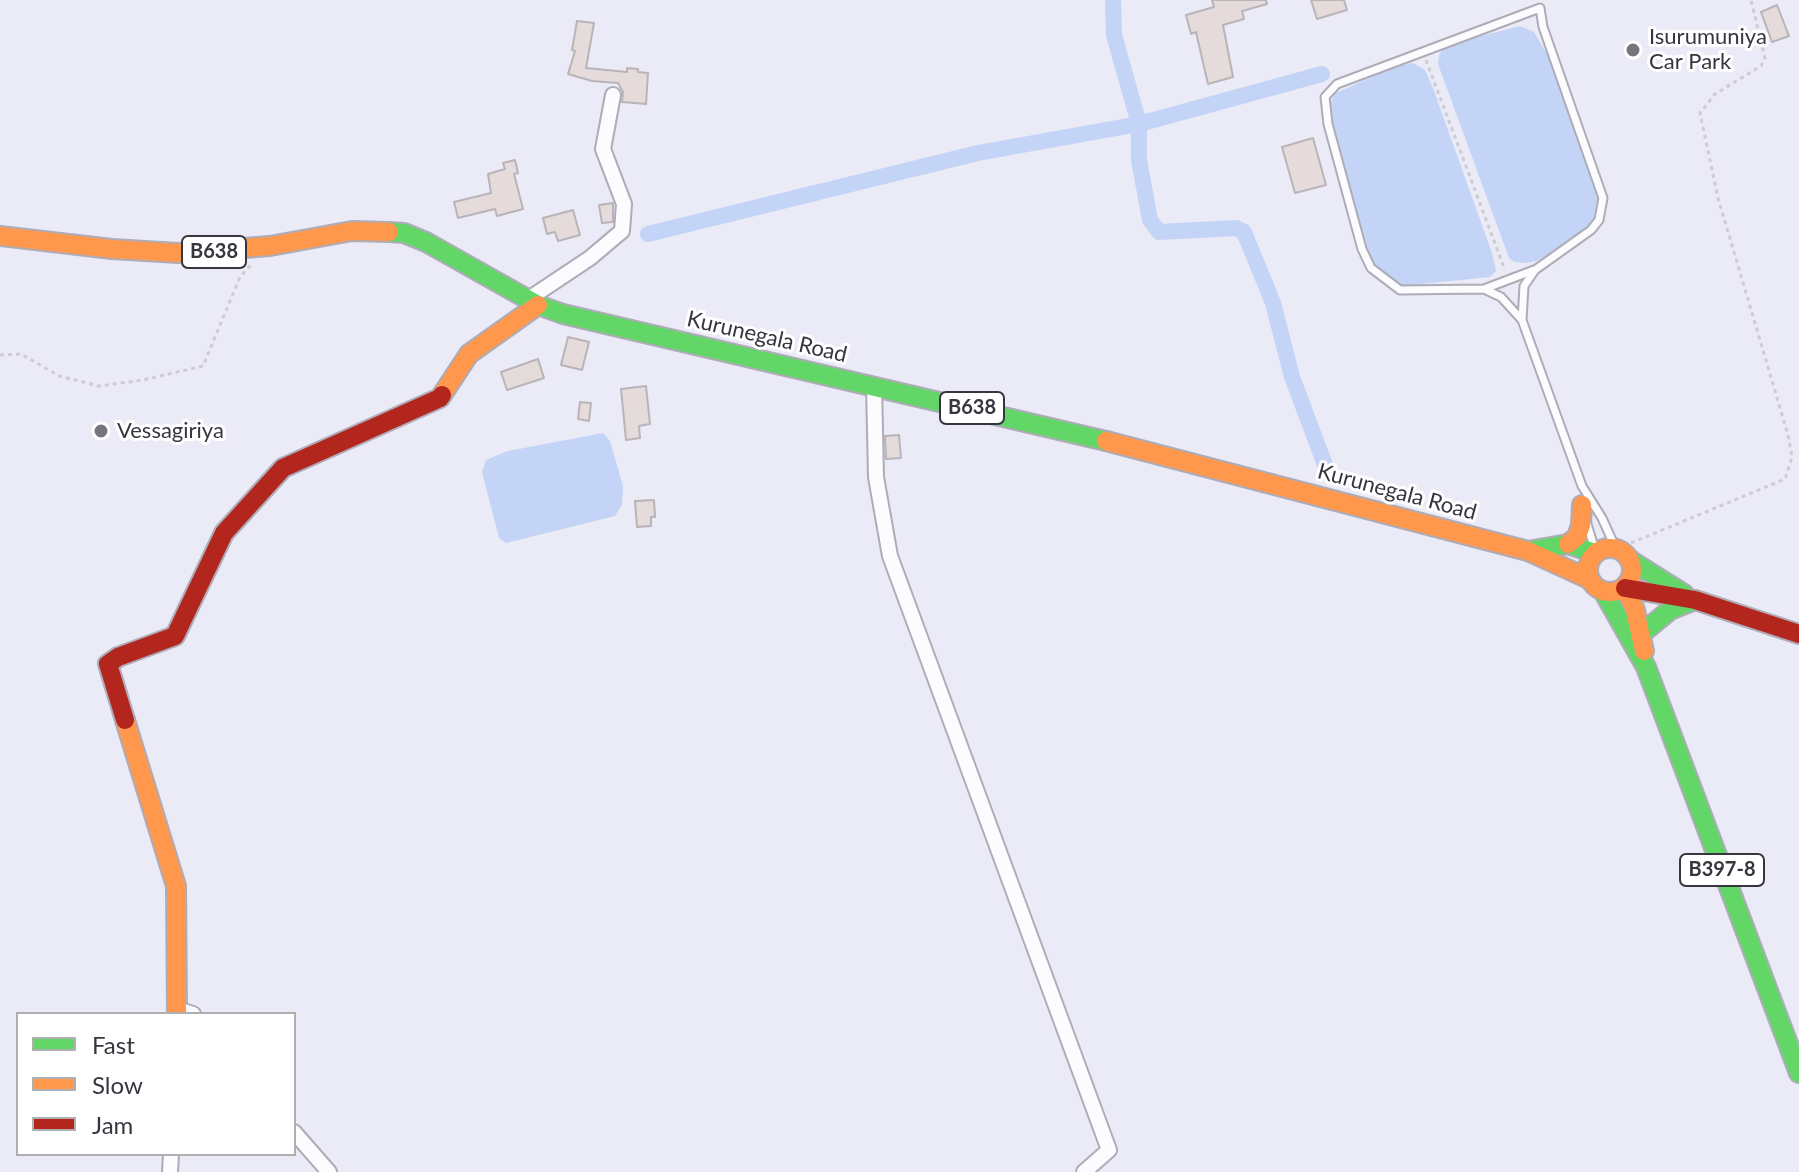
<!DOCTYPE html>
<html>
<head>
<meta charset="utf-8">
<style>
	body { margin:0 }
	#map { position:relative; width:1799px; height:1172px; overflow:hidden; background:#ebeaf7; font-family:Lato,sans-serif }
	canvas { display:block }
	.legend { position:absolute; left:16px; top:1012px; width:280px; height:144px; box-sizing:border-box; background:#fff; border:2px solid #afafb2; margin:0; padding:10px 14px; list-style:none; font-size:24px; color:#37363f }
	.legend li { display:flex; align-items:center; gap:16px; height:40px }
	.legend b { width:40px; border:2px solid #afafb2 }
</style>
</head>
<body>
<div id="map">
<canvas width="1799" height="1172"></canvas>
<ul class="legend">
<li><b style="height:10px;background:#63d668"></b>Fast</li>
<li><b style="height:10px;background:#ff974d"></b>Slow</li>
<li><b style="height:10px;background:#b3261e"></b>Jam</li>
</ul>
</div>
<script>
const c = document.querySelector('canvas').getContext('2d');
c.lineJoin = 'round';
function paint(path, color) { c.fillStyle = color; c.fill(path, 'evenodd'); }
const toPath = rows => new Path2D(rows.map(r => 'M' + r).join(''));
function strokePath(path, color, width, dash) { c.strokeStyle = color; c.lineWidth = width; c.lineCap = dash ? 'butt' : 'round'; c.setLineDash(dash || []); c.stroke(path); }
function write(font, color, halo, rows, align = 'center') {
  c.font = font + ' Lato,sans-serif'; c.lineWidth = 6; c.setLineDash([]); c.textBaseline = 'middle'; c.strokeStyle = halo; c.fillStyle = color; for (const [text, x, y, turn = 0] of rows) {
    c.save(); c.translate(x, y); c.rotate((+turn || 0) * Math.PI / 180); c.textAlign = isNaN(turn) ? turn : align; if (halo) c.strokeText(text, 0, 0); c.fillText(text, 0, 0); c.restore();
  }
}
paint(toPath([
	[1520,26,1534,32,1553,64,1593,175,1600,201,1596,219,1573,241,1537,261,1525,263,1514,262,1509,258,1438,64,1439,55,1442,50,1469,39],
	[1413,63,1425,70,1433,88,1492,253,1496,271,1490,277,1402,286,1393,283,1370,261,1334,131,1329,104,1336,93,1394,67],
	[603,433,610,441,623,486,622,505,615,516,506,543,499,538,482,472,486,460,508,451]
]), '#c3d4f7');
strokePath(toPath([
	[1113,0,1114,35,1139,124,1139,160,1150,220,1159,232,1236,228,1244,232,1273,303,1292,377,1325,465],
	[648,234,978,153,1139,124,1322,74]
]), '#c3d4f7', 16);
const building = toPath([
	[1212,0,1266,0,1267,4,1242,11,1244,19,1223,25,1233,77,1208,84,1196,32,1191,34,1186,15,1214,7,1212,0],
	[1311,0,1344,0,1347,10,1317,19,1311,0],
	[1777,5,1789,36,1772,42,1761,12,1777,5],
	[577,21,594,23,586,68,627,72,627,68,638,69,638,72,648,73,646,104,622,102,623,92,618,83,592,81,568,74,575,51,572,50,577,21],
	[1313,138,1326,185,1295,193,1282,147,1313,138],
	[515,160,518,173,514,174,523,209,497,216,495,209,458,218,454,202,491,193,488,174,505,169,503,163,515,160],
	[613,203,613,222,602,223,599,205,613,203],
	[573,210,580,235,558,241,555,232,547,234,543,218,573,210],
	[568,337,589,342,582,370,561,365,568,337],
	[538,359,544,378,507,390,501,372,538,359],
	[646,386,650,424,639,426,640,438,626,440,621,389,646,386],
	[580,402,591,403,589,421,578,419,580,402],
	[899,435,901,458,886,459,885,436,899,435],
	[654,500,655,517,651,517,651,526,637,527,635,501,654,500]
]);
paint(building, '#e4dbda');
strokePath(building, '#b8b4b7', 2);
const lane = toPath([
	[1484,289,1534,270],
	[1522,320,1501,297,1484,289,1400,290,1371,268,1362,249,1328,124,1325,97,1337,84,1540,8,1543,27,1603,198,1599,220,1591,230,1535,270,1524,286,1522,320,1582,486,1602,518,1616,549],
	[1587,524,1595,550]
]);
const street = toPath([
	[527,300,590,258,622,231,624,204,603,149,613,95],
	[874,385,876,477,890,556,1109,1150,1084,1172],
	[177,1009,193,1014],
	[294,1132,329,1172],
	[170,1172,171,1154]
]);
const fast = toPath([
	[389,232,404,233,426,242,538,305,563,314,1106,441],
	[1528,551,1568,544,1595,553],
	[1630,560,1684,594],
	[1603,591,1646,667,1799,1073],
	[1641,634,1670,610,1695,600]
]);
const slow = toPath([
	[0,236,112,249,178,253,270,246,352,231,389,232],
	[442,395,469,354,538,305],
	[1106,441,1528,551,1589,579],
	[1568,544,1577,537,1581,525,1582,505],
	'1588 570a22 22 0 1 1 44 0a22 22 0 1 1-44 0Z',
	[1625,588,1635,610,1644,651],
	[125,720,176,886,177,1014]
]);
const jam = toPath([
	[1625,588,1695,600,1799,634],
	[125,720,108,664,118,657,175,636,224,533,283,468,440,398,442,395]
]);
strokePath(lane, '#adacb7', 11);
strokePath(street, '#adacb7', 18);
strokePath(fast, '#adacb7', 22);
strokePath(slow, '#adacb7', 22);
strokePath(jam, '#adacb7', 22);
strokePath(toPath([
	[1426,60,1505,270],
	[0,355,21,354,59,376,99,386,143,380,203,366,240,277,251,265],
	[1631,543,1785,479,1792,457,1788,435,1718,198,1700,113,1715,94,1761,66,1765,58,1751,0]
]), '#cdcdd0', 3, [4, 4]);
strokePath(lane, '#fcfcfe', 7);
strokePath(street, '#fcfcfe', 14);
strokePath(fast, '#63d668', 18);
strokePath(slow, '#ff974d', 18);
strokePath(jam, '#b3261e', 18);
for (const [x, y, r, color] of [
	[1633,50,8,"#76757f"],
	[101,431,8,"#76757f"]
]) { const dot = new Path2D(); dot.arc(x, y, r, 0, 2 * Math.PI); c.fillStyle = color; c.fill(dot); strokePath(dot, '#fff', 3); }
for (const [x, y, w] of [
	[214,252,64],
	[972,408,64],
	[1722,870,84]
]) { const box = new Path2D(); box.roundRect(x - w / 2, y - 16, w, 32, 6); c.fillStyle = '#fff'; c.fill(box); strokePath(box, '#37363f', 2); }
write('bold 20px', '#37363f', null, [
	["B638",214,252],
	["B638",972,408],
	["B397-8",1722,870]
]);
write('22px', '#37363f', '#fff', [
	["Isurumuniya",1649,37],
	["Car Park",1649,62],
	["Vessagiriya",117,431]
], 'left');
write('22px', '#37363f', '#fff', [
	["Kurunegala Road",767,337,13],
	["Kurunegala Road",1397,492,15]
]);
</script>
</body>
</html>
